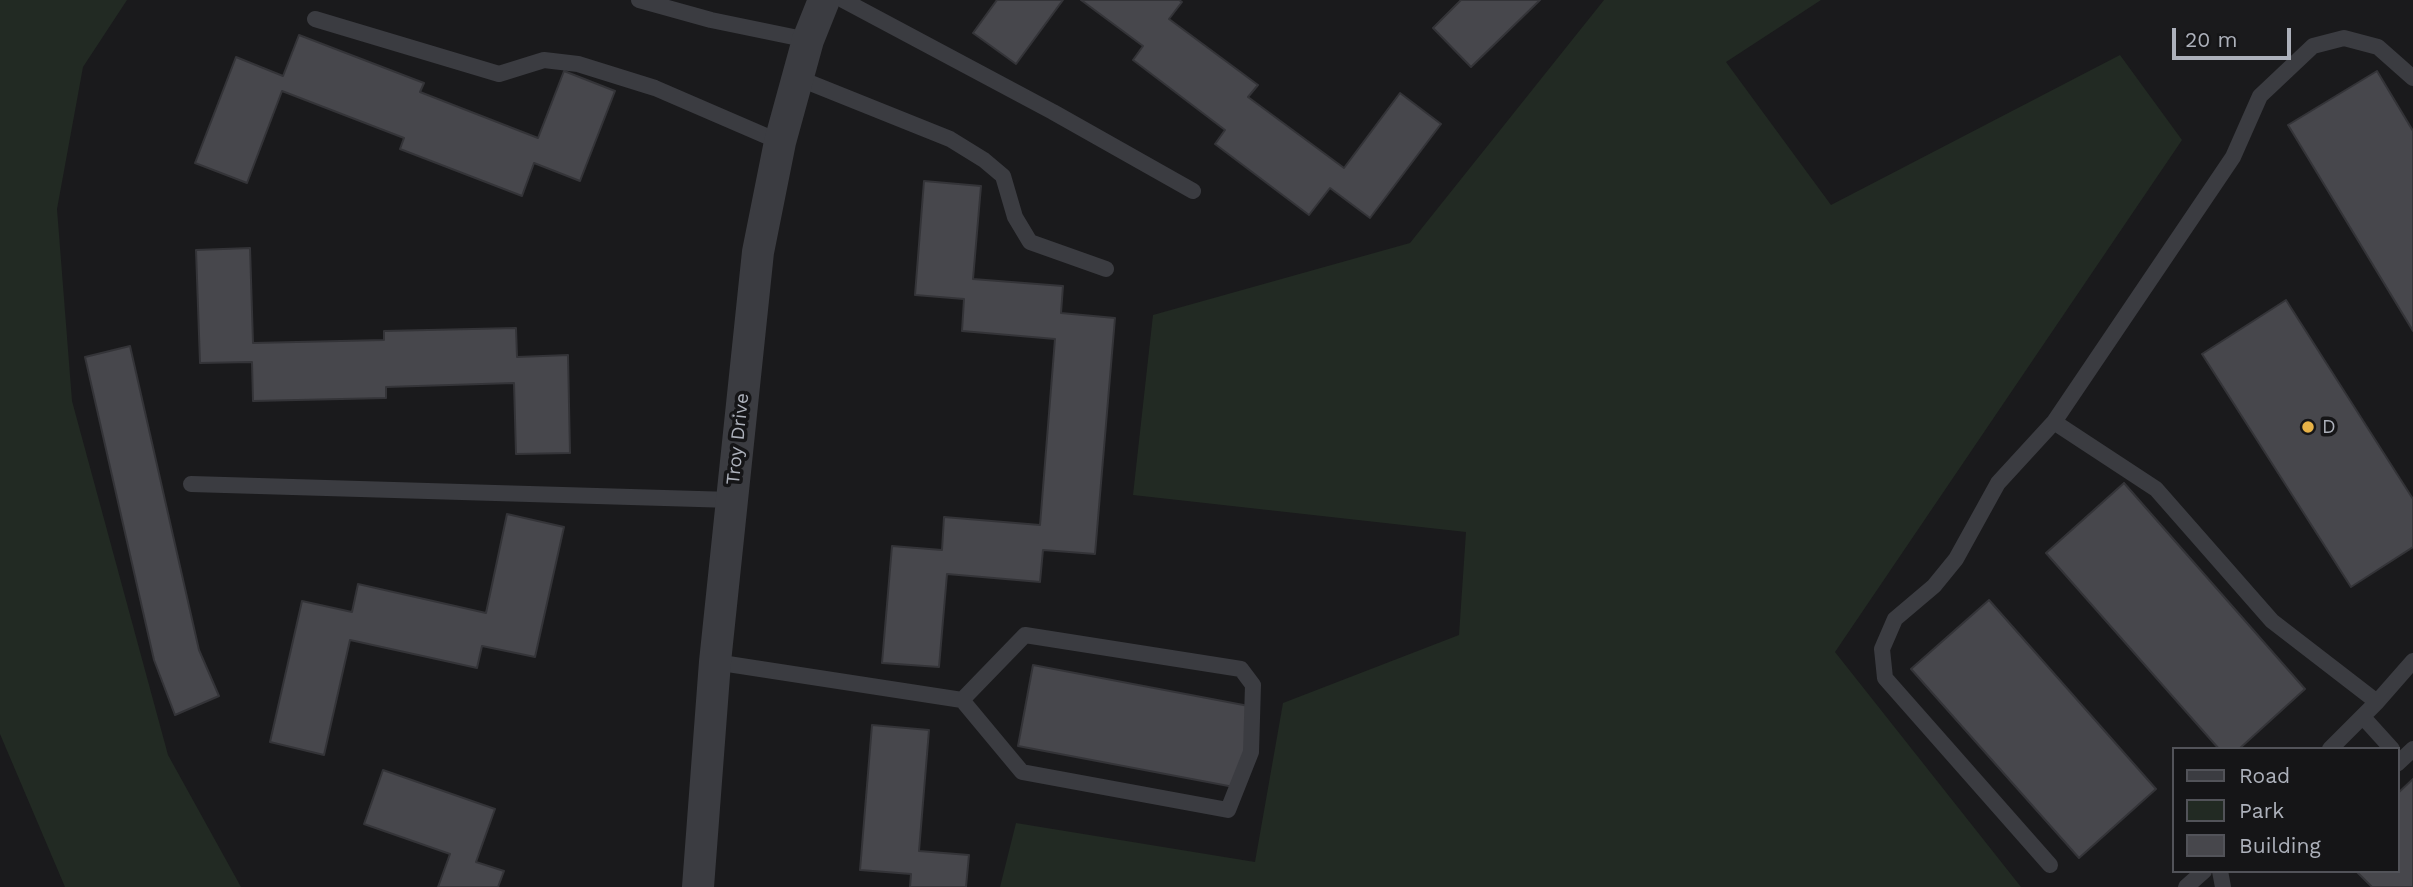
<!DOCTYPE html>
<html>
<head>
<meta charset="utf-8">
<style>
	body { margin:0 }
	#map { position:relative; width:2413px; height:887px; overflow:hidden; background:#1a1a1c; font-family:"Work Sans",sans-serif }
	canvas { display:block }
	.legend { position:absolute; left:2172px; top:747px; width:228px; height:126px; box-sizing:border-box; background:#151517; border:2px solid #525359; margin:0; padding:9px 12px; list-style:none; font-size:21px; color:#adb1bb }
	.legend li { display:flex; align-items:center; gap:14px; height:35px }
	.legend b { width:35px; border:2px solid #525359 }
	.scale { position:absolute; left:2172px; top:28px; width:119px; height:32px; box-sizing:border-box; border:4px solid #adb1bb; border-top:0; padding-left:9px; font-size:21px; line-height:24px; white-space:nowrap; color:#adb1bb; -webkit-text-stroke:5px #151517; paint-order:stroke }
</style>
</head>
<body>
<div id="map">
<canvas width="2413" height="887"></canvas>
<ul class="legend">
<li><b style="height:9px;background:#3b3c41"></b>Road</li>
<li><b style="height:19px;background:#222a23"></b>Park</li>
<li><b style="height:19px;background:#47474c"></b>Building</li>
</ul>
<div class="scale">20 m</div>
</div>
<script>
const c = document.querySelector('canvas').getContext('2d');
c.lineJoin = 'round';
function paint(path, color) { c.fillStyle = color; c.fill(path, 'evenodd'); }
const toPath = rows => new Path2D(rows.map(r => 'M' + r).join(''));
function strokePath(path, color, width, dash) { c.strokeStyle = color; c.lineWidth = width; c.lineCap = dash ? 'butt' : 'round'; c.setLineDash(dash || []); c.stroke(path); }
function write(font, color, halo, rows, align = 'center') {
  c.font = font + ' "Work Sans",sans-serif'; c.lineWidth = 7; c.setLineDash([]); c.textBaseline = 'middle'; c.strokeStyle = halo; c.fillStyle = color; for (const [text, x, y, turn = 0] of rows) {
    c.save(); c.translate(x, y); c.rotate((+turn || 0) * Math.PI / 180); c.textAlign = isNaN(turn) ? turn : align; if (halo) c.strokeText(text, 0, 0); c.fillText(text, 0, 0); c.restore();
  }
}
paint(toPath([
	[0,0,127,0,83,67,57,209,72,401,168,755,241,887,65,887,0,734],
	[1604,0,1821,0,1726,62,1831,205,2120,55,2182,140,1835,652,2021,887,1000,887,1016,823,1255,862,1283,703,1459,635,1466,532,1133,495,1153,315,1410,243]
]), '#222a23');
const building = toPath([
	[997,0,1063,0,1016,64,973,33,997,0],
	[1081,0,1179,0,1182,2,1169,19,1258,85,1248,97,1344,168,1400,93,1441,124,1370,218,1330,188,1309,215,1215,144,1225,130,1133,60,1143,46,1081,0],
	[1461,0,1540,0,1471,67,1433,28,1461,0],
	[299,35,424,83,420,92,538,138,564,71,615,91,580,181,534,163,522,196,400,149,404,138,282,91,247,183,195,163,236,57,283,76,299,35],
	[2377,71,2413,131,2413,331,2288,125,2377,71],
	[924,181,981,186,973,279,1063,286,1061,313,1115,318,1095,554,1043,550,1040,582,947,574,939,667,882,663,892,546,942,550,944,517,1040,525,1055,339,962,331,964,299,915,295,924,181],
	[250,248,253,343,384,340,384,331,516,328,517,357,568,355,570,453,516,454,514,383,386,387,386,398,253,401,252,362,200,363,196,250,250,248],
	[2286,300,2413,499,2413,547,2351,587,2202,354,2286,300],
	[130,346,199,650,219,696,175,715,154,660,85,357,130,346],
	[2124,483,2305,689,2239,749,2219,749,2046,553,2124,483],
	[507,514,564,527,535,657,482,646,477,668,350,640,324,755,270,742,302,601,352,612,358,584,486,613,507,514],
	[1989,600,2156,789,2079,858,1911,669,1989,600],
	[1033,665,1254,707,1239,788,1018,746,1033,665],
	[872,725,929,730,919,851,969,855,966,887,910,887,911,874,860,870,872,725],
	[383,770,495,809,476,862,504,871,498,887,438,887,450,854,364,824,383,770],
	[2413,779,2413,887,2372,887,2356,871,2397,871,2397,794,2413,779]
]);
paint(building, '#47474c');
strokePath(building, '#343438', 2);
strokePath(toPath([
	[639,0,711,20,808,40],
	[843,0,1053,112,1193,191],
	[315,19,499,74,544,60,578,64,655,88,780,142],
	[798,78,950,139,984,160,1003,176,1015,217,1030,242,1106,269],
	[2054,422,2156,489,2272,621,2377,702],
	[191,484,732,500],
	[715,662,962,700,1022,772,1228,810,1251,752,1253,685,1241,669,1025,635,962,700],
	[2363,717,2392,749],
	[2330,749,2377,702,2413,661],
	[2397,764,2413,749],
	[2050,865,1885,678,1882,649,1895,619,1934,586,1956,559,1998,483,2054,422,2233,157,2260,96,2313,46,2344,38,2378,47,2413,78],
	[2220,871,2223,887],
	[2186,887,2204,871]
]), '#3b3c41', 16);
strokePath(toPath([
	[698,887,715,662,758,252,780,142,808,40,824,0]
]), '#3b3c41', 32);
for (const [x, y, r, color] of [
	[2308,427,7,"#e7b247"]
]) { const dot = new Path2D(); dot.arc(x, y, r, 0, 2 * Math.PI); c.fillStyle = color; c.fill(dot); strokePath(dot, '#151517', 2.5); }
write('19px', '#adb1bb', '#151517', [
	["D",2322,427]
], 'left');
write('19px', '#adb1bb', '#151517', [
	["Troy Drive",738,439,-84]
]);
</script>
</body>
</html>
